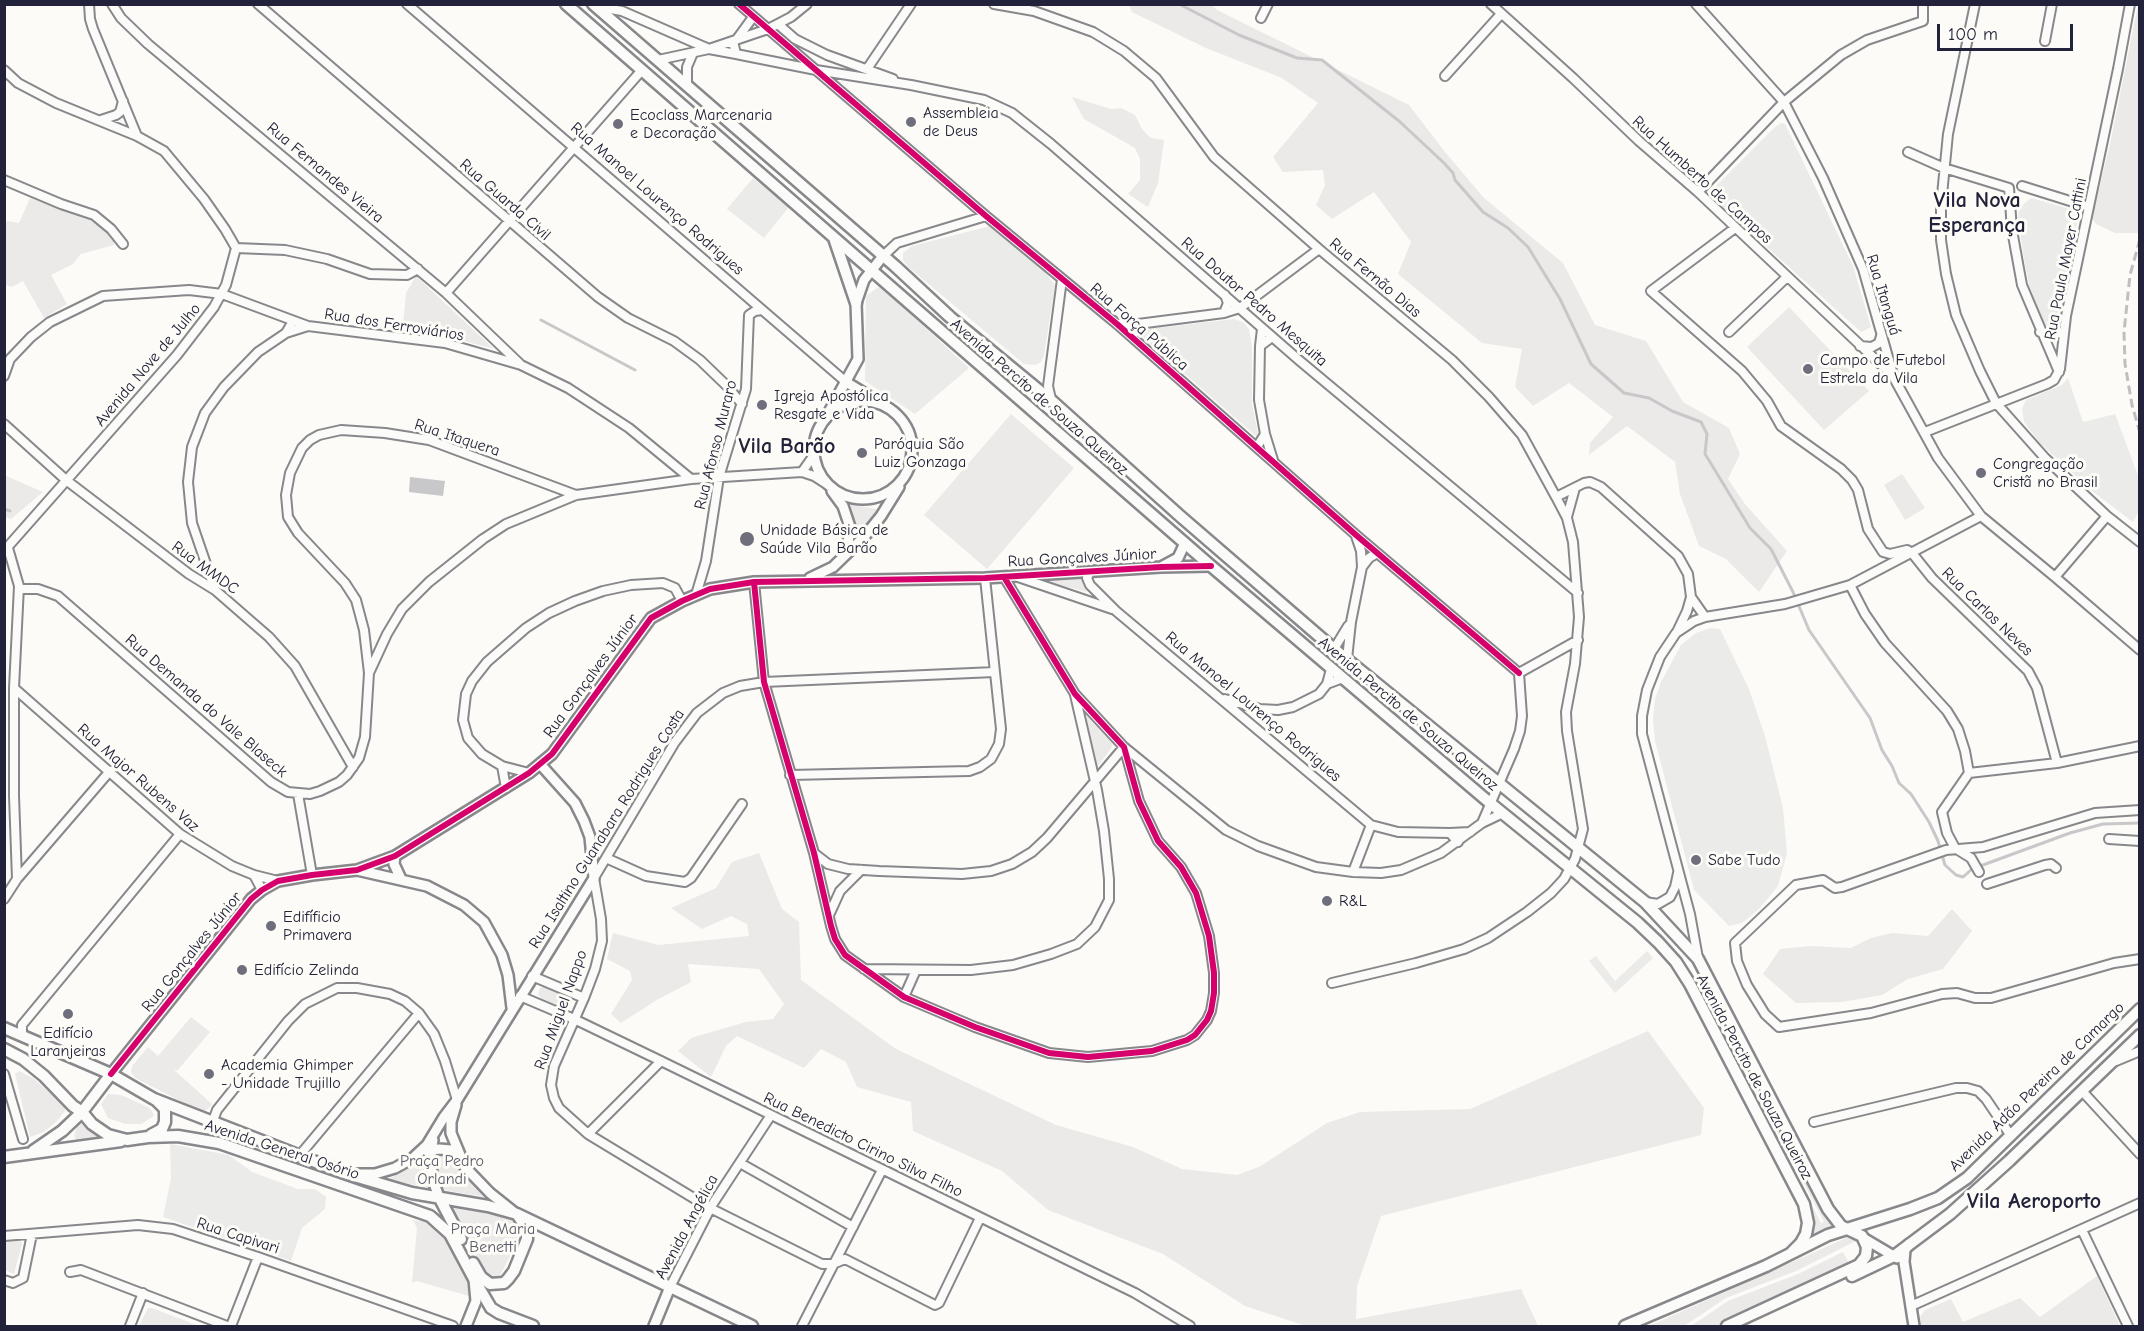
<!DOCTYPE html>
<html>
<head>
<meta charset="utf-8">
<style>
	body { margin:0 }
	#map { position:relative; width:2144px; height:1331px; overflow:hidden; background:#fcfbf8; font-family:"Comic Neue",sans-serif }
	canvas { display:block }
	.frame { position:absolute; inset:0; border:6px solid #22223b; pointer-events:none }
	.scale { position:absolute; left:1937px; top:24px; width:136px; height:27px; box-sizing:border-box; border:3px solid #22223b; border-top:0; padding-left:8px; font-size:18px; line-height:21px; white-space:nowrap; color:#22223b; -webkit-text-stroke:4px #fdfcf7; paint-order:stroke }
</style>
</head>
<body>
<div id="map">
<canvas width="2144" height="1331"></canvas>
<div class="frame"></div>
<div class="scale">100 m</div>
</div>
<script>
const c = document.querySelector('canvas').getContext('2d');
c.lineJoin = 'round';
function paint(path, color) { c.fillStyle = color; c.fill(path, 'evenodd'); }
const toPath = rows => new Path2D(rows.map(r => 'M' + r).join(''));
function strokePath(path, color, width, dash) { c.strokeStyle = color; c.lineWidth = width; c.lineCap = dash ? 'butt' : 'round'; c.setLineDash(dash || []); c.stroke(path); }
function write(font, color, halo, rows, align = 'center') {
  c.font = font + ' "Comic Neue",sans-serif'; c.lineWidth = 6; c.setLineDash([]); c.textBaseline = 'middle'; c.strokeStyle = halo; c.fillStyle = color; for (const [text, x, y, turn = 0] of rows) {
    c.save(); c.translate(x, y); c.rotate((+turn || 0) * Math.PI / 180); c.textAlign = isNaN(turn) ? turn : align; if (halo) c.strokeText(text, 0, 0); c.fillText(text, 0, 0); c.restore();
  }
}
paint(toPath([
	[1781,123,1785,124,1853,266,1871,327,1861,332,1719,204,1714,195,1716,186,1775,127],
	[753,178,789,207,764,238,727,209],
	[2031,198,2070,209,2077,216,2077,224,2058,313,2054,326,2049,327,2045,325,2029,285,2023,253,2018,216,2020,207],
	[990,226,1046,273,1055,285,1044,356,1041,362,1035,365,1024,364,907,266,903,260,903,253,912,246],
	[880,286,969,368,915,414,865,381,866,296],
	[1234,319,1243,322,1249,329,1252,346,1252,404,1258,433,1256,436,1139,334,1139,330],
	[2068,378,2083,422,2115,414,2139,478,2139,511,2133,522,2092,491,2039,442,2024,422,2022,409,2026,400,2062,385],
	[1710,628,1720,629,1749,689,1765,736,1783,808,1787,853,1778,886,1759,909,1742,923,1729,926,1694,890,1655,741,1653,719,1655,699,1661,682,1681,645,1696,633],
	[1647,951,1653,958,1615,993,1589,961,1596,956,1615,981],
	[170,1144,229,1155,252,1172,298,1189,315,1189,326,1197,325,1209,302,1228,291,1261,163,1217,171,1178]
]), '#ebebe9');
paint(toPath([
	[1129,5,1211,5,1219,11,1409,105,1445,152,1484,198,1563,263,1595,325,1646,341,1683,402,1729,428,1740,454,1728,479,1745,504,1787,551,1759,592,1726,559,1699,546,1680,494,1675,462,1627,426,1589,455,1590,443,1613,417,1569,383,1533,406,1515,387,1522,349,1482,343,1398,274,1411,242,1374,192,1332,219,1316,205,1325,185,1323,170,1283,172,1273,157,1318,103,1282,78,1206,48,1132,12],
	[2138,5,2139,228,2138,233,2115,233,2096,224,2092,218,2110,144],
	[1072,97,1111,109,1121,108,1135,115,1142,129,1151,138,1164,140,1158,183,1148,207,1128,194,1140,180,1140,159,1135,148,1084,119],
	[30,198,88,219,114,237,114,245,81,254,73,264,51,275,67,304,44,318,23,281,12,287,5,285,4,227,7,221,19,223],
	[416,276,494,349,403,325,406,293],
	[1789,307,1869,391,1824,430,1747,347],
	[1011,414,1074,468,987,569,924,515],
	[1902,474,1925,508,1905,520,1884,485],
	[4,475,43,492,11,519,5,517],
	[851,505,878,509,857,534,851,509],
	[1080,577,1087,592,1035,579],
	[1086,716,1112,743,1112,747,1096,769,1094,768,1085,718],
	[759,853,782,909,799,922,801,980,896,1049,1056,1125,1133,1147,1182,1169,1237,1175,1259,1167,1327,1123,1360,1112,1470,1109,1648,1031,1704,1108,1701,1135,1381,1216,1357,1286,1356,1319,1521,1289,1538,1326,1306,1326,1245,1306,1163,1254,1048,1210,1002,1171,913,1131,911,1102,857,1087,846,1062,821,1049,804,1068,737,1036,726,1046,711,1077,678,1051,691,1038,746,1022,773,1019,784,1004,759,969,688,964,691,982,655,1001,621,1023,611,1014,632,980,630,971,607,959,613,933,658,945,749,936,747,924,731,916,702,929,671,908,716,888,732,862],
	[1952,909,1972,931,1943,969,1908,979,1882,995,1842,1002,1796,1003,1763,974,1780,949,1810,946,1851,948,1871,938,1892,933,1928,936],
	[544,986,568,996,569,1002,566,1008,559,1009,541,999,538,994,540,988],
	[191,1017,210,1032,177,1071,172,1068,212,1104,208,1109,202,1112,135,1078,131,1072,132,1066,148,1047,158,1056],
	[19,1071,33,1078,64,1105,65,1111,57,1121,44,1132,30,1137,15,1074],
	[1754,1084,1831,1225,1830,1229,1812,1237,1814,1215,1811,1205,1751,1087,1821,1223,1824,1222,1753,1085],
	[108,1094,121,1095,148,1107,152,1111,154,1116,141,1124,125,1124,108,1118,101,1104],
	[80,1123,96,1134,106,1139,79,1143,74,1136,77,1126],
	[439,1153,451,1153,458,1161,461,1170,483,1192,484,1197,410,1184,389,1179,407,1169,416,1159],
	[449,1206,492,1214,511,1220,517,1224,518,1234,514,1248,500,1276,493,1279,484,1275,467,1234],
	[413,1220,427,1222,441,1233,452,1251,467,1279,469,1296,417,1281,412,1283,417,1228],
	[1846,1238,1853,1238,1856,1241,1796,1271,1726,1298,1684,1326,1649,1326],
	[17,1240,21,1241,22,1244,14,1274,5,1270,5,1241],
	[1843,1252,1851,1267,1720,1326,1691,1326,1728,1301,1798,1274],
	[2097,1276,2120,1326,1921,1326,1920,1317,1925,1310,1951,1299,1963,1322,2020,1298,2040,1317],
	[148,1308,152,1308,199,1326,139,1326]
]), '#ebeae8');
paint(toPath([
	[410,477,445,481,443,496,409,492]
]), '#c8c8ca');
strokePath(toPath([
	[1179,4,1239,35,1297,58,1322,60,1399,121,1444,163,1453,173,1455,180,1483,212,1508,228,1528,247,1560,299,1591,364,1624,393,1649,398,1672,411,1701,422,1707,434,1705,454,1710,462,1750,528,1771,549,1793,592,1809,630,1870,718,1882,750,1892,766,1899,783,1911,794,1929,822,1938,841,1945,865,1956,875,1963,877,1972,869,2070,833,2103,824,2140,823],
	[541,320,635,370],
	[4,509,10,511]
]), '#c8c8ca', 3);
const minor = toPath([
	[89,4,90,19,93,29,137,136],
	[112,4,121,18,148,44,446,293,520,364],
	[258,4,598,297,628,318,674,341,700,360,727,386,742,404],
	[407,4,846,382],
	[739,4,986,216,1117,324,1356,535,1519,673],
	[994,4,1034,11,1093,32,1124,51,1156,78,1214,157,1319,249,1452,360,1489,397,1522,435,1556,497,1584,483,1590,482,1601,487,1678,556,1688,574,1691,597],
	[1491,4,1573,78,1639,141,1698,192,1893,376],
	[1696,4,1784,102,1823,178,1863,269,1894,378,1938,458,1981,516,2055,577,2140,650],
	[1975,4,1948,134,1941,205,1941,240,1946,274,1956,315,1980,371,1996,403,2045,458,2107,516,2140,542],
	[599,7,622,11,709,49,736,54,733,41],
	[1261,18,1268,4],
	[779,25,795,39,827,55,893,79],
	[737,39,753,17],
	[2045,41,2052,4],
	[736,54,816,70,911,85,984,100,1012,113,1051,144,1300,361,1578,593],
	[658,60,709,49,768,29,791,17,807,4],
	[867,69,911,4],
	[4,70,18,83,56,103,137,136,164,151,204,199,225,229,236,248,226,285,214,307,177,355,4,551],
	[1445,76,1501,14],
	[687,85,687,67,693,53],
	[101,120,116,115,120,112,123,101],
	[1908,152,1944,168,2009,188,2012,230,2022,285,2059,372],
	[4,180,61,204,94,215,111,229,123,244],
	[2022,186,2089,207],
	[1698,192,1784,102,1841,55,1867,40,1923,21,1923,4],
	[1735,228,1651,291,1742,371,1767,401,1781,426,1841,469,1852,480,1858,490,1868,529,1883,552,1890,554,1907,550,1912,553,1932,578,2028,671,2037,688,2057,763],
	[236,248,285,250,327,259,370,274,407,275,418,269],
	[883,256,897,243,986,216],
	[446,293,642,70],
	[1225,295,1228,303,1224,313,1240,308,1319,249],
	[293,321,286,333,308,326],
	[1117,324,1138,324,1132,337],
	[1138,324,1224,313],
	[1262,329,1260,346,1272,337],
	[1729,332,1787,277],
	[2040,332,2051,336,2064,331],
	[1260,346,1259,400,1265,434],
	[1860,346,1872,347,1879,343,1881,336],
	[4,376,10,359,31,337,50,322,103,296,189,290,222,294,308,326,445,343,521,365,568,388,629,428,691,479],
	[1051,399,1048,386,1062,279],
	[4,424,66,480,189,574,215,590,269,637,295,666,353,767],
	[1925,432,2047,384,2054,380,2060,369,2066,316,2118,69,2130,4],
	[1257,447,1265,434,1273,460],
	[814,455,802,472,814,476,828,485],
	[1567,517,1575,488],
	[1362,567,1369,558,1377,553],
	[1090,572,1087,578,1090,585,1116,611,1371,825,1398,832,1450,833],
	[1018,577,1112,609],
	[2055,577,2107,516],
	[754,582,764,682,814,853,831,926,835,939,845,955,904,997,975,1027,1049,1053,1088,1057,1152,1051,1187,1040,1195,1035,1207,1020,1211,1011,1214,993,1214,973,1209,936,1196,893,1181,867,1158,841,1139,801,1124,747,1075,694,1004,577],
	[1850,585,1865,614,1885,643,1947,711,1958,729,1965,751,1969,773,2057,763,2140,746],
	[19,589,38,589,58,596,271,782,288,792,310,794,320,791,339,782,347,775,359,758,365,737,369,673,387,634,402,609,429,582,483,539,506,524,576,495,691,479,802,472],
	[215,590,192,523,188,482,192,447,205,413,224,387,258,352,286,333],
	[696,595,706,561,719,477,746,389,749,315,755,311,762,310],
	[1677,632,1687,611,1691,597,1705,617],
	[1334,649,1348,626],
	[1347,659,1351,622,1362,567,1361,551,1356,536],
	[1331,669,1327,684,1343,678],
	[369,673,364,630,356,600,345,583,298,533,288,517,286,495,290,473,302,448,310,440,319,435,341,430,385,433,429,440,576,495],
	[1519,673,1578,640],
	[14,688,180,834,232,866,254,875],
	[1225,699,1260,709,1278,710,1293,707,1319,694,1327,684],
	[502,766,506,788],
	[529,773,502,766,482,754,468,738,463,720,466,694,472,681,487,662,526,628,549,613,575,601,603,591,631,585,663,583,675,588,682,601],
	[1969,773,1942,812,1947,833,1955,848,1971,858,1979,872],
	[790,775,969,771,980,767,991,759,999,744,1001,729,985,578],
	[298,794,312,875],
	[2140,810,2095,813,1983,847,1946,850,1842,887,1835,888,1823,880,1796,885,1735,943,1737,961,1747,985,1765,1014,1779,1027,1871,1013,1942,994,1957,993,1975,998,1991,998,2114,963,2140,959],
	[1503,813,1482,823,1514,749,1520,731,1522,716,1519,673],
	[2109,839,2140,841],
	[1458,842,1450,833,1470,832],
	[815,854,828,864,848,869,879,871,962,874,991,871,1012,864,1032,852,1047,838,1124,747,1226,830,1258,846,1316,867,1353,872,1381,873,1401,870,1441,853,1482,823],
	[606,858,646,876,685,882,691,878,742,804],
	[1353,872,1371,825],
	[17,879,110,771],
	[1987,884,2045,865,2051,864,2056,868],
	[262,890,254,875,278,881],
	[4,899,17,879,14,796,14,688,19,586,8,548],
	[1645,902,1658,904,1670,897,1675,887,1678,873],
	[830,913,840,891,861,870],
	[1698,958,1690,914,1642,734,1642,716,1647,690,1660,657,1676,633,1694,621,1705,617,1785,604,1850,585,1981,516],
	[864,969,971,970,1013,965,1051,954,1077,944,1095,927,1109,900,1109,879,1104,831,1097,790,1075,695],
	[532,976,584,998],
	[1332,983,1416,963,1464,949,1488,938,1527,912,1551,893,1564,879,1575,859,1583,829,1567,731,1566,712,1575,664,1579,617,1573,542,1567,518,1556,497],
	[520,996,574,1019,661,1061,1135,1293,1190,1326],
	[904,997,916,970],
	[22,1036,22,1025,180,834],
	[2116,1061,2140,1051],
	[4,1074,23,1139],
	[2082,1091,2140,1154],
	[1814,1122,1956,1088,1967,1088,1978,1091,1986,1099,2011,1136],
	[215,1124,214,1118,217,1110,288,1021,305,1004,337,988,357,988,390,994,405,1001,419,1013,434,1034,445,1061,457,1100],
	[588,1134,661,1061],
	[299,1156,419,1013],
	[740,1163,853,1227],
	[980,1218,939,1303,935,1305,845,1259,833,1264,822,1264,710,1208,588,1134,559,1108,554,1098,551,1085,554,1066,584,998,595,969,602,941,601,919,594,878,675,742,697,713,723,693,740,686,764,682,995,672],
	[2082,1230,2128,1326],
	[4,1236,138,1225,173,1229,258,1257,453,1326],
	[70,1272,81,1270,227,1326],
	[4,1280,13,1283,23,1278,32,1234],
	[670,1287,712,1205,771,1115],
	[1911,1306,2140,1203],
	[130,1326,143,1293],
	[231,1326,258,1257],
	[802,1326,882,1170]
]);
const tertiary = toPath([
	[846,382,877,401],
	'814 450a49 49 0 1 1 98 0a49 49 0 1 1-98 0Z',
	[829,412,858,359,856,303,864,280,883,256],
	[832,491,843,506,850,527,847,553],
	[1163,566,1178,558,1185,543],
	[810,578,833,567,864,537,881,516,899,487],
	[395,856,394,864,401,879],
	[357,870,427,886,464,905,484,922,502,955,508,975,512,1008],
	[111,1074,251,899,262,890,278,881,312,875,357,870,395,856,529,773,552,754,651,618,682,601,710,589,754,582,985,578,1161,567,1211,566],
	[456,1105,451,1122,451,1133,465,1167,490,1193,515,1213],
	[433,1140,431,1151,432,1178,439,1197],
	[427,1151,439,1149,451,1150,459,1155],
	[358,1174,375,1174,395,1168,413,1158,427,1145,444,1117,457,1100,594,878,590,837,584,821,575,803,541,765],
	[1865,1239,1897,1258],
	[1909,1244,1905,1250,1904,1262,1914,1326],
	[466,1326,476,1301,474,1279],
	[654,1326,670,1287]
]);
const secondary = toPath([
	[566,4,1211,566,1490,803,1638,923,1658,942,1676,962,1690,984,1804,1204,1808,1223,1806,1234,1801,1243,1790,1254],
	[593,4,895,266,950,317,1052,401,1180,516,1334,649,1645,902,1698,959,1828,1209,1841,1226,1862,1236,1867,1247,1866,1256,1859,1265,1727,1326],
	[834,238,856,303],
	[4,1028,111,1074,154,1099,344,1173,412,1193,488,1206,517,1214,752,1326],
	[4,1049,23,1059,44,1076,73,1106,82,1112,92,1124,108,1135,127,1140,148,1137,178,1136,219,1143,430,1216,450,1234,474,1279,491,1308,499,1313,533,1326],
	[151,1135,162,1129,165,1122,165,1109,157,1101],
	[33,1151,62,1131,82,1112,111,1074],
	[4,1157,121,1141],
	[439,1197,461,1239],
	[473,1263,481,1277,490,1284,504,1283,508,1279,514,1271,527,1239,527,1229,517,1214],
	[1852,1276,1894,1256,1950,1214,2009,1161,2140,1035],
	[1625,1326,1766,1266,1828,1235,1910,1209,1938,1198,1967,1178,2140,1009]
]);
strokePath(minor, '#88888c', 12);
strokePath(tertiary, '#88888c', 14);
strokePath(secondary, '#88888c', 15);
strokePath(minor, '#fbfbf9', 8);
strokePath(tertiary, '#fbfbf9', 9);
strokePath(secondary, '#fbfbf9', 10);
strokePath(toPath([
	[2140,239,2130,275,2124,332,2125,364,2132,405,2140,433]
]), '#bfbfc0', 3, [9, 4.5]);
strokePath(toPath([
	[739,4,986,216,1117,324,1356,535,1519,673],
	[754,582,764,682,814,853,831,926,835,939,845,955,904,997,975,1027,1049,1053,1088,1057,1152,1051,1187,1040,1195,1035,1207,1020,1211,1011,1214,993,1214,973,1209,936,1196,893,1181,867,1158,841,1139,801,1124,747,1075,694,1004,577],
	[111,1074,251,899,262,890,278,881,312,875,357,870,395,856,529,773,552,754,651,618,682,601,710,589,754,582,985,578,1161,567,1211,566]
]), '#d6006c', 6);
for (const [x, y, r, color] of [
	[911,122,6,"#6e6e7d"],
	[618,124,6,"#6e6e7d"],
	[1808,369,6,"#6e6e7d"],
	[762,405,6,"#6e6e7d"],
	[862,453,6,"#6e6e7d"],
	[1981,473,6,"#6e6e7d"],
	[747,539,8,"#6e6e7d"],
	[1696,860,6,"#6e6e7d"],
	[1327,901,6,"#6e6e7d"],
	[271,926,6,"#6e6e7d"],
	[242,970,6,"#6e6e7d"],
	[68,1014,6,"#6e6e7d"],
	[209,1074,6,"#6e6e7d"]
]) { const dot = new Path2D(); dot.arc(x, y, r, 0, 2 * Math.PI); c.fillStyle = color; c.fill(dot); strokePath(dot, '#fdfcf7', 2); }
write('16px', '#22223b', '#fdfcf7', [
	["Assembleia",923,113],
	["de Deus",923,131],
	["Ecoclass Marcenaria",630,115],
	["e Decoração",630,133],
	["Campo de Futebol",1820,360],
	["Estrela da Vila",1820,378],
	["Igreja Apostólica",774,396],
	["Resgate e Vida",774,414],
	["Paróquia São",874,444],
	["Luiz Gonzaga",874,462],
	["Congregação",1993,464],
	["Cristã no Brasil",1993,482],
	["Unidade Básica de",760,530],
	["Saúde Vila Barão",760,548],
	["Sabe Tudo",1708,860],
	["R&L",1339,901],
	["Edifíficio",283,917],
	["Primavera",283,935],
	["Edifício Zelinda",254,970],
	["Edifício",68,1033,"center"],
	["Laranjeiras",68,1051,"center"],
	["Academia Ghimper",221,1065],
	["- Unidade Trujillo",221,1083]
], 'left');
write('16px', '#22223b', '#fdfcf7', [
	["Rua Fernandes Vieira",325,173,40],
	["Rua Humberto de Campos",1702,180,42],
	["Rua Manoel Lourenço Rodrigues",657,199,41],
	["Rua Guarda Civil",505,200,41],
	["Rua Paula Mayer Cattini",2066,259,-79],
	["Rua Fernão Dias",1375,278,40],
	["Rua Itanguá",1883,295,73],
	["Rua Doutor Pedro Mesquita",1254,302,41],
	["Rua dos Ferroviários",394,325,9],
	["Rua Força Pública",1139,327,41],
	["Avenida Nove de Julho",148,365,-50],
	["Avenida Percito de Souza Queiroz",1039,397,41],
	["Rua Itaquera",457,438,18],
	["Rua Afonso Muraro",716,445,-76],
	["Rua Gonçalves Júnior",1082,558,-3],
	["Rua MMDC",205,568,36],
	["Rua Carlos Neves",1987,612,44],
	["Rua Gonçalves Júnior",591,676,-54],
	["Rua Demanda do Vale Blaseck",206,706,41],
	["Rua Manoel Lourenço Rodrigues",1253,707,40],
	["Avenida Percito de Souza Queiroz",1408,714,40],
	["Rua Major Rubens Vaz",138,778,41],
	["Rua Isaltino Guanabara Rodrigues Costa",607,829,-58],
	["Rua Gonçalves Júnior",192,952,-51],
	["Rua Miguel Nappo",561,1010,-70],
	["Avenida Percito de Souza Queiroz",1754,1077,62],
	["Avenida Adão Pereira de Camargo",2037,1087,-44],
	["Rua Benedicto Cirino Silva Filho",863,1145,26],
	["Avenida General Osório",282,1150,18],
	["Avenida Angélica",687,1227,-62],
	["Rua Capivari",238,1236,18]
]);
write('16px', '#5a5a6b', '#fdfcf7', [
	["Praça Pedro",442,1161],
	["Orlandi",442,1179],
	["Praça Maria",493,1229],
	["Benetti",493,1247]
]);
write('bold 22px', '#22223b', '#fdfcf7', [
	["Vila Nova",1977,201],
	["Esperança",1977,226],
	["Vila Barão",787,447],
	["Vila Aeroporto",2034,1202]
]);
</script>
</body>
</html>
